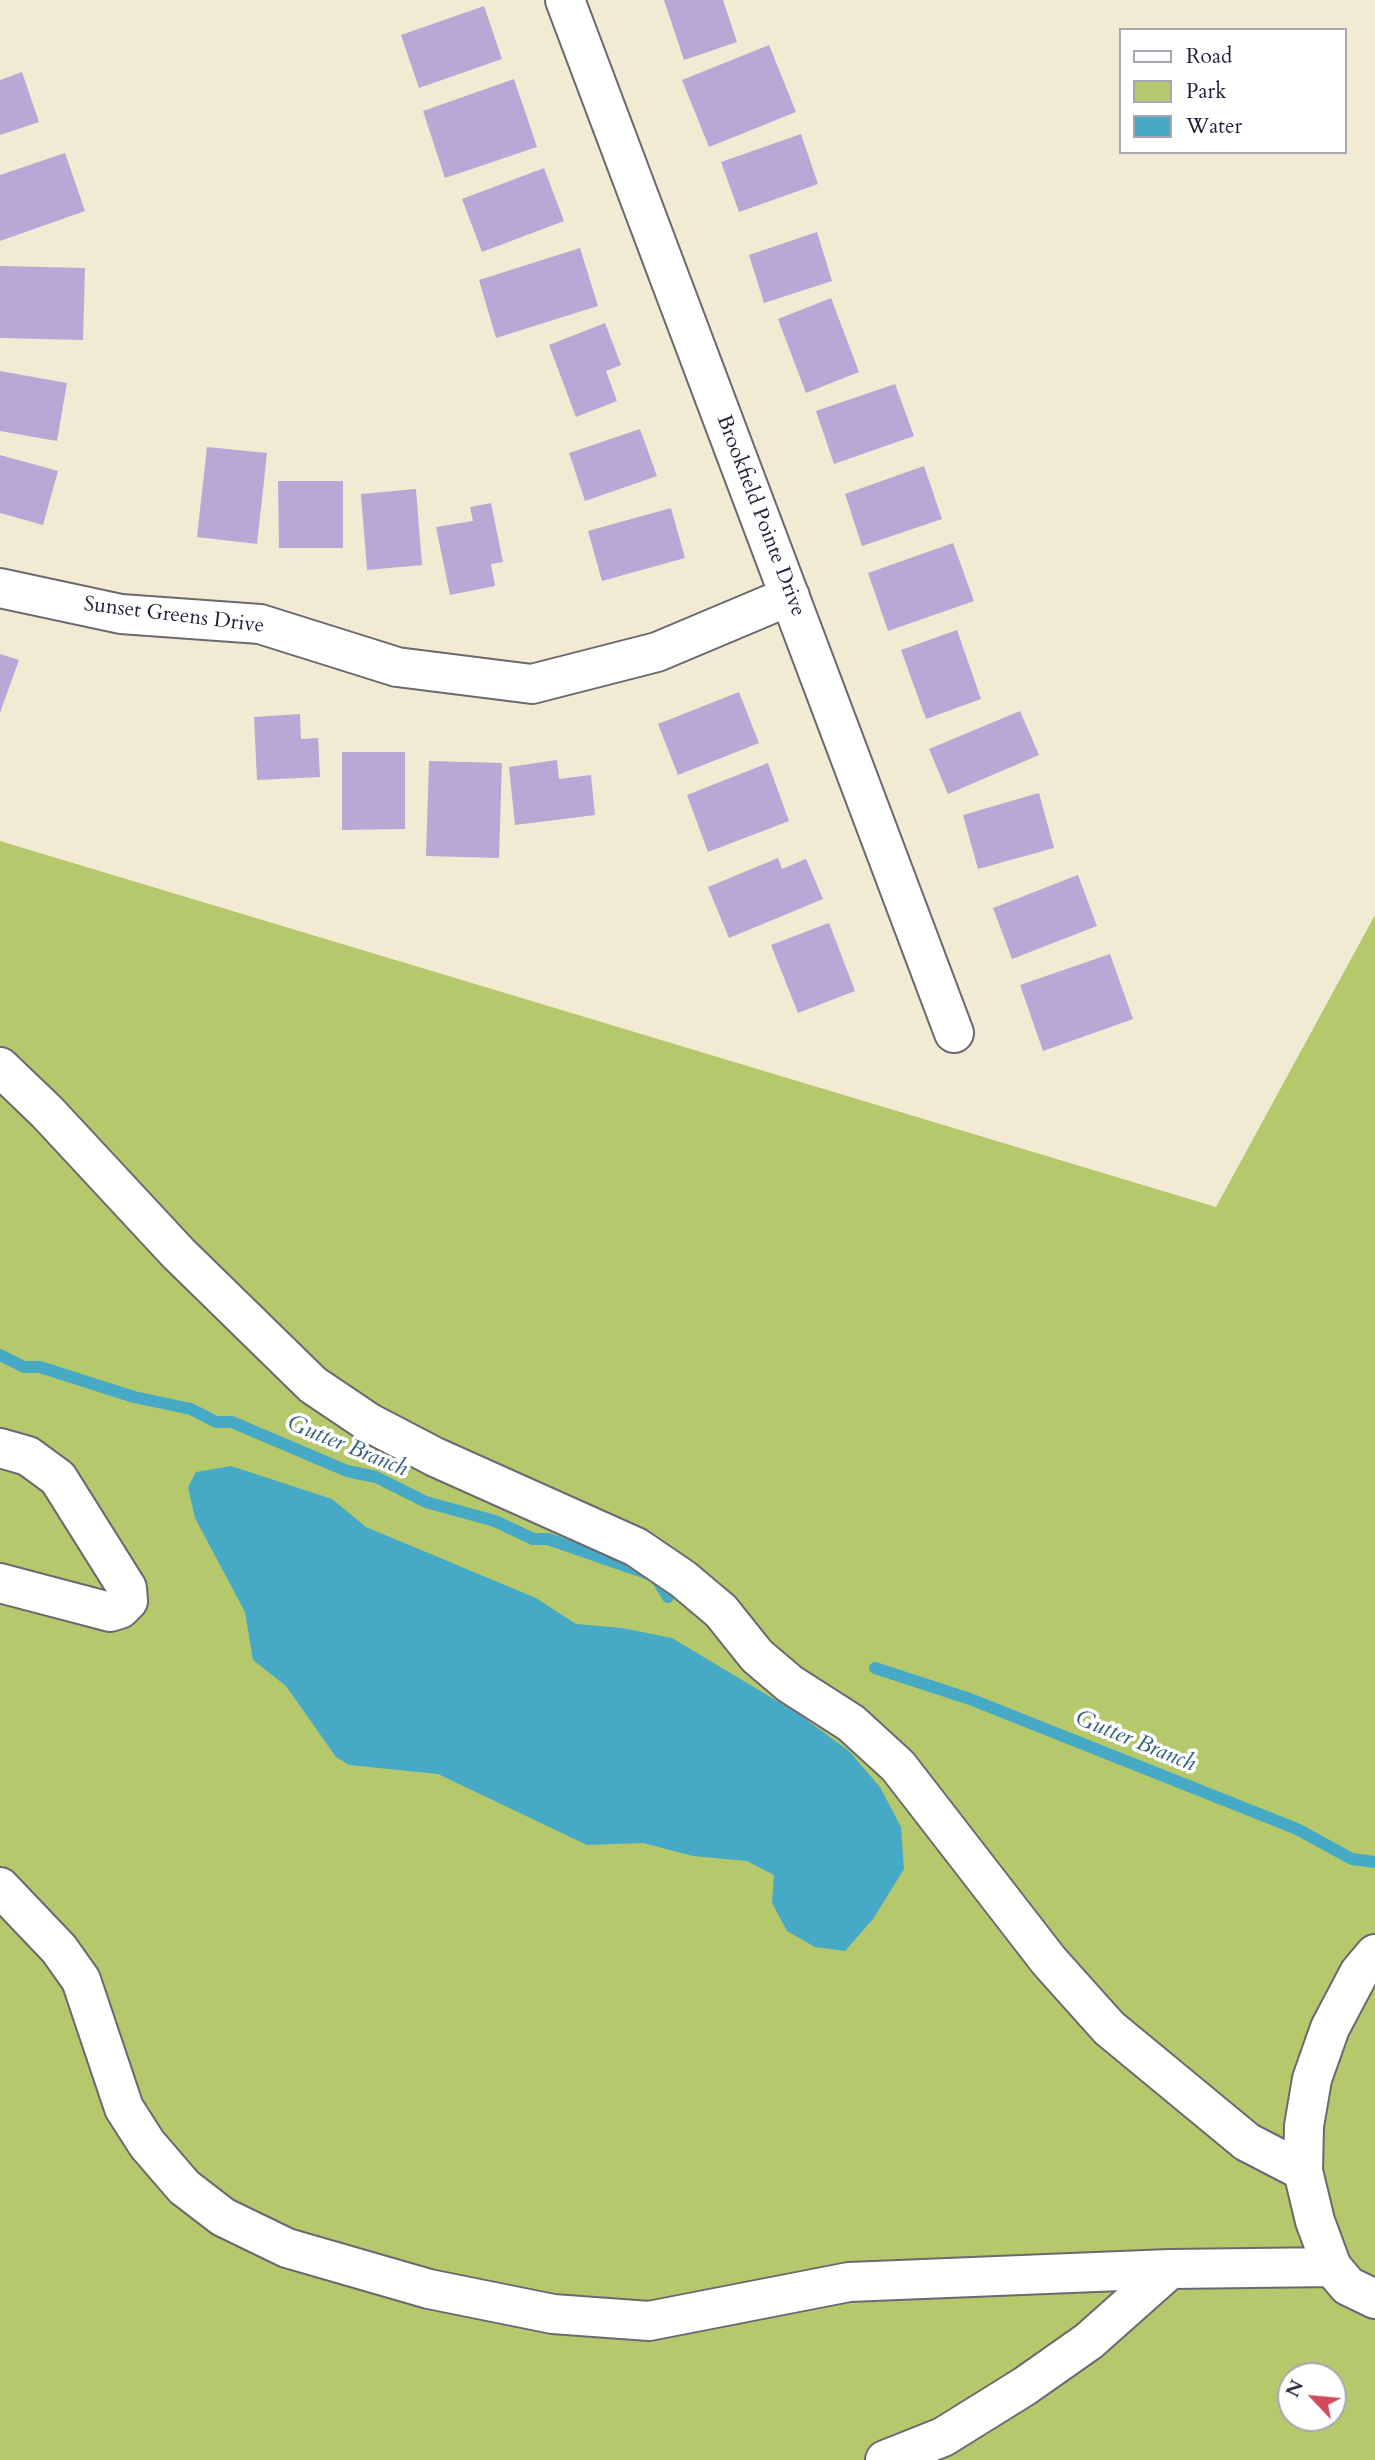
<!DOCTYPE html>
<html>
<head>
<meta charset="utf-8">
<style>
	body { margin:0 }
	#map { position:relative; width:1375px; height:2460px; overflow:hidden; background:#f3ead3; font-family:Cardo,serif }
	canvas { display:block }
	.legend { position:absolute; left:1119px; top:28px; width:228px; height:126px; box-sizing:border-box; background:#fff; border:2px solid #a7a7b1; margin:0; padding:9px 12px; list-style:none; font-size:21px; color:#22223b }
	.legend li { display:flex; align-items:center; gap:14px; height:35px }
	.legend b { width:35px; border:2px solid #a7a7b1 }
	.north { position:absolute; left:1277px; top:2362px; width:70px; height:70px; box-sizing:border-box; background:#fff; border:2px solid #a7a7b1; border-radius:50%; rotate:296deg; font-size:19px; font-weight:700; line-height:28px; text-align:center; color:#22223b }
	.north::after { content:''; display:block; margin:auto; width:24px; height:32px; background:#d1495b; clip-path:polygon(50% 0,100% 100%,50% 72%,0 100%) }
</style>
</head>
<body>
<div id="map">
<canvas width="1375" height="2460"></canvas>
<ul class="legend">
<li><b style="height:9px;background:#fff"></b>Road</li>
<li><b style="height:19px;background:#b6c86c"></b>Park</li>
<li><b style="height:19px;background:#46a9c6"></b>Water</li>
</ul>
<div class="north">N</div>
</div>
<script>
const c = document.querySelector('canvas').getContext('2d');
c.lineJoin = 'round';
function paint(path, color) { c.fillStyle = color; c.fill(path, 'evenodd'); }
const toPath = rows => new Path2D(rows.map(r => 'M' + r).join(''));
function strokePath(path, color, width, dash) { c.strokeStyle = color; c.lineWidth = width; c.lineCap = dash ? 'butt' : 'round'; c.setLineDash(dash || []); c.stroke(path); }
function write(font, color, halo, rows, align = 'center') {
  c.font = font + ' Cardo,serif'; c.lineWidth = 7; c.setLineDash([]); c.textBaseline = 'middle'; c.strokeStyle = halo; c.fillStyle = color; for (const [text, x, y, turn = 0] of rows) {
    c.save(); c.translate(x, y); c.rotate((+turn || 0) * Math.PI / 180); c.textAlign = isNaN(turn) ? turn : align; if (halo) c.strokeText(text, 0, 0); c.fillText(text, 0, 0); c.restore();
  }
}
paint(toPath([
	[0,841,1216,1207,1375,915,1375,2460,0,2460],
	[1291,2376,1333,2376,1333,2418,1291,2418]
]), '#b6c86c');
paint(toPath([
	[231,1466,332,1499,366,1527,536,1598,576,1624,622,1628,672,1638,797,1713,849,1751,880,1787,901,1827,904,1869,873,1919,845,1951,815,1947,787,1931,772,1903,774,1875,747,1861,693,1856,643,1843,587,1845,438,1774,349,1765,336,1757,286,1686,253,1660,245,1612,195,1518,188,1487,196,1472]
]), '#46a9c6');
strokePath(toPath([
	[0,1355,24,1367,40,1367,134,1397,191,1409,216,1422,232,1422,347,1471,376,1477,426,1502,495,1521,533,1539,548,1539,655,1576,668,1597],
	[875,1668,970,1699,1297,1829,1352,1859,1375,1862]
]), '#46a9c6', 12);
paint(toPath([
	[664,0,723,0,737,42,684,60],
	[484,6,502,59,419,88,401,35],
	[769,45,796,112,709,147,682,80],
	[22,72,39,122,0,135,0,80],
	[514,79,537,147,445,178,423,111],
	[801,134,818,184,739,212,721,162],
	[65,153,85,211,0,241,0,175],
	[544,168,564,221,482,252,462,199],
	[817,232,832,281,764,303,749,255],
	[580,248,598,306,496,338,479,280],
	[0,266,85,268,83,340,0,338],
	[831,298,859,372,806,393,778,319],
	[605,323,621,365,606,371,617,401,576,417,549,345],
	[0,371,67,383,57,441,0,431],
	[895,384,914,436,834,464,816,411],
	[640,429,657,476,585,501,569,453],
	[207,447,267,453,257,544,197,537],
	[0,455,58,471,43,525,0,513],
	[924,466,942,519,862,546,845,494],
	[278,481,343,481,343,548,279,548],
	[416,489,422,565,367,570,361,494],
	[491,503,503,562,491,564,495,586,450,595,436,527,473,521,470,507],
	[671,508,685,558,602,581,588,531],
	[953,543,974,601,888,631,868,573],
	[957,630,981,699,926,719,901,650],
	[0,654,19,660,0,713],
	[739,692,759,743,678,775,658,724],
	[1020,711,1039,755,948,794,929,749],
	[300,714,301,739,318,738,320,777,257,780,254,717],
	[342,752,405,752,405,829,342,830],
	[557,760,559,779,591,775,595,815,515,825,509,767],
	[429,761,502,763,499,858,426,856],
	[768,763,789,821,708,852,687,795],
	[1039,793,1054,848,978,869,963,815],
	[778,858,782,869,806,859,823,899,729,938,708,887],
	[1078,875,1097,926,1012,959,993,908],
	[829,923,855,991,798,1013,771,945],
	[1110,954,1133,1019,1043,1051,1020,985]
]), '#baa7d6');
const minor = toPath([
	[565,0,954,1033],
	[0,588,121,614,260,624,397,667,532,684,657,652,790,596],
	[0,1067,47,1112,178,1253,313,1385,368,1422,435,1457,636,1547,683,1579,721,1611,757,1656,790,1684,851,1723,898,1766,1049,1961,1109,2028,1247,2142,1303,2171],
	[0,1448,28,1456,58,1478,127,1588,128,1601,120,1609,110,1612,0,1583],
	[0,1887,59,1949,81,1980,124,2108,147,2144,184,2187,223,2217,287,2248,429,2289,553,2314,649,2321,849,2282,1170,2269],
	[1375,1954,1359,1973,1330,2028,1312,2079,1304,2126,1303,2171,1315,2221,1332,2267,1348,2286,1375,2299],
	[885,2460,943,2437,1025,2386,1089,2341,1170,2269,1332,2267]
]);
strokePath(minor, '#6b6870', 42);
strokePath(minor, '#fff', 38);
write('21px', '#22223b', '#fff', [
	["Brookfield Pointe Drive",760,516,69],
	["Sunset Greens Drive",174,616,7]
]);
write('italic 23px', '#325f7a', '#fff', [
	["Gutter Branch",347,1447,22],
	["Gutter Branch",1135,1742,22]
]);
</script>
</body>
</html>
